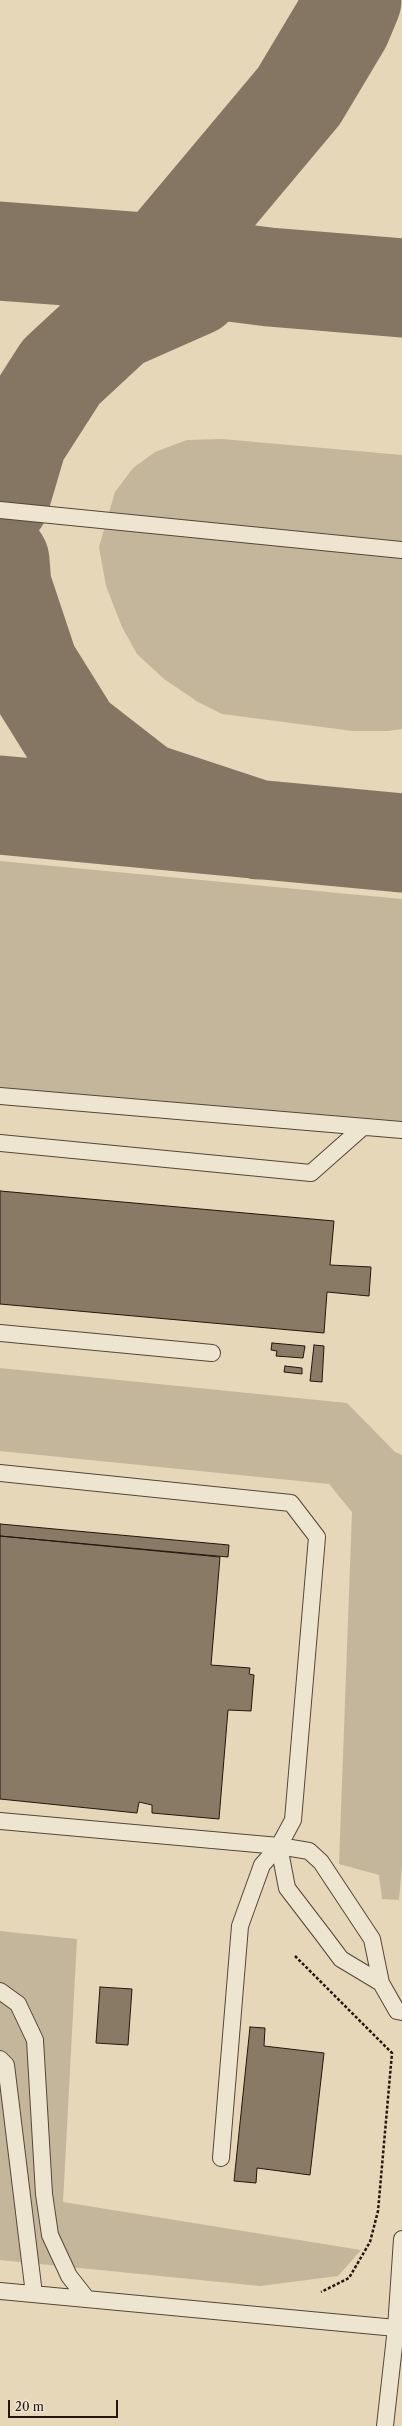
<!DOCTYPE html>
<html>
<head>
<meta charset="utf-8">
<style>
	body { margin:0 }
	#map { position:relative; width:402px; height:2426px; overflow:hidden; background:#e5d7b8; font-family:"Libre Caslon Text",serif }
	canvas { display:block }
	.scale { position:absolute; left:8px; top:2400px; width:110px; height:18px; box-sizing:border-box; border:2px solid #25150e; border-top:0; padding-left:5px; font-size:12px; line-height:14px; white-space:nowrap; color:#25150e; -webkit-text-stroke:3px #eee5d1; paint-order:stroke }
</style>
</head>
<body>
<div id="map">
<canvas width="402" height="2426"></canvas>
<div class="scale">20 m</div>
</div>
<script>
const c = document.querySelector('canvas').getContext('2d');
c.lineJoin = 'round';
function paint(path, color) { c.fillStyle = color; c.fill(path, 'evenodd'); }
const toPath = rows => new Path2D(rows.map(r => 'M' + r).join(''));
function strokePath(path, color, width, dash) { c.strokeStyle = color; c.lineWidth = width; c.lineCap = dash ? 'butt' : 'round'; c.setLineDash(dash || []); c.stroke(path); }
paint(toPath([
	[222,439,402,455,402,729,388,731,353,731,222,714,198,702,164,679,137,654,122,627,106,586,99,547,115,492,133,468,155,452,187,440],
	[0,861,402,899,402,1130,0,1096],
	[0,1368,347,1403,395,1452,402,1455,402,1865,399,1900,382,1899,379,1875,339,1864,352,1512,329,1484,0,1451],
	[0,1931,77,1939,63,2202,361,2250,338,2276,260,2286,0,2260]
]), '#c4b69b');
strokePath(toPath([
	[0,251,159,263,269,277,402,288],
	[127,307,159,263,299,96,342,24,352,0],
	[0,500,18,439,61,372,116,321,193,287],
	[0,561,2,586,29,667,72,736,144,792,259,830],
	[0,805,402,843]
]), '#857663', 99);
const building = toPath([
	[0,1191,334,1221,330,1265,371,1267,369,1296,327,1292,324,1333,0,1304,0,1191],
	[272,1343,305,1346,303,1358,276,1356,277,1351,271,1350,272,1343],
	[314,1345,324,1346,322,1382,310,1381,314,1345],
	[285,1366,302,1368,302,1374,284,1372,285,1366],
	[0,1524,229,1545,228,1557,0,1536,0,1524],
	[0,1536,220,1557,211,1665,250,1668,249,1674,254,1675,251,1711,228,1710,219,1819,152,1813,152,1805,139,1802,137,1813,0,1799,0,1536],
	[100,1987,132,1989,128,2045,96,2043,100,1987],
	[250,2027,265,2028,264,2046,324,2053,310,2175,257,2168,256,2183,234,2181,250,2027]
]);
paint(building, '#897a66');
strokePath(building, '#25150e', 1);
const service = toPath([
	[0,510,402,550],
	[0,1096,402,1130],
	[0,1143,311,1173,363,1127],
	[0,1333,212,1353],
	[0,1473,291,1503,317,1537,293,1820,279,1846,262,1865,240,1926,221,2158],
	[0,1821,279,1846,309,1851,321,1862,372,1939,381,1983,397,2011,402,2012],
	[279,1846,287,1888,323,1935,341,1959,381,1983],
	[0,1991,18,2004,35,2040,44,2194,50,2235,69,2276,87,2299],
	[0,2059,6,2065,34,2294],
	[0,2291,396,2328],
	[385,2426,396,2328,402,2239]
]);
strokePath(service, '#554638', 18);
strokePath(toPath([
	[295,1956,392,2053,378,2211,370,2242,349,2278,321,2292]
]), '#25150e', 2.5, [3, 2]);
strokePath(service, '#eee5d1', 16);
</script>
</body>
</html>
